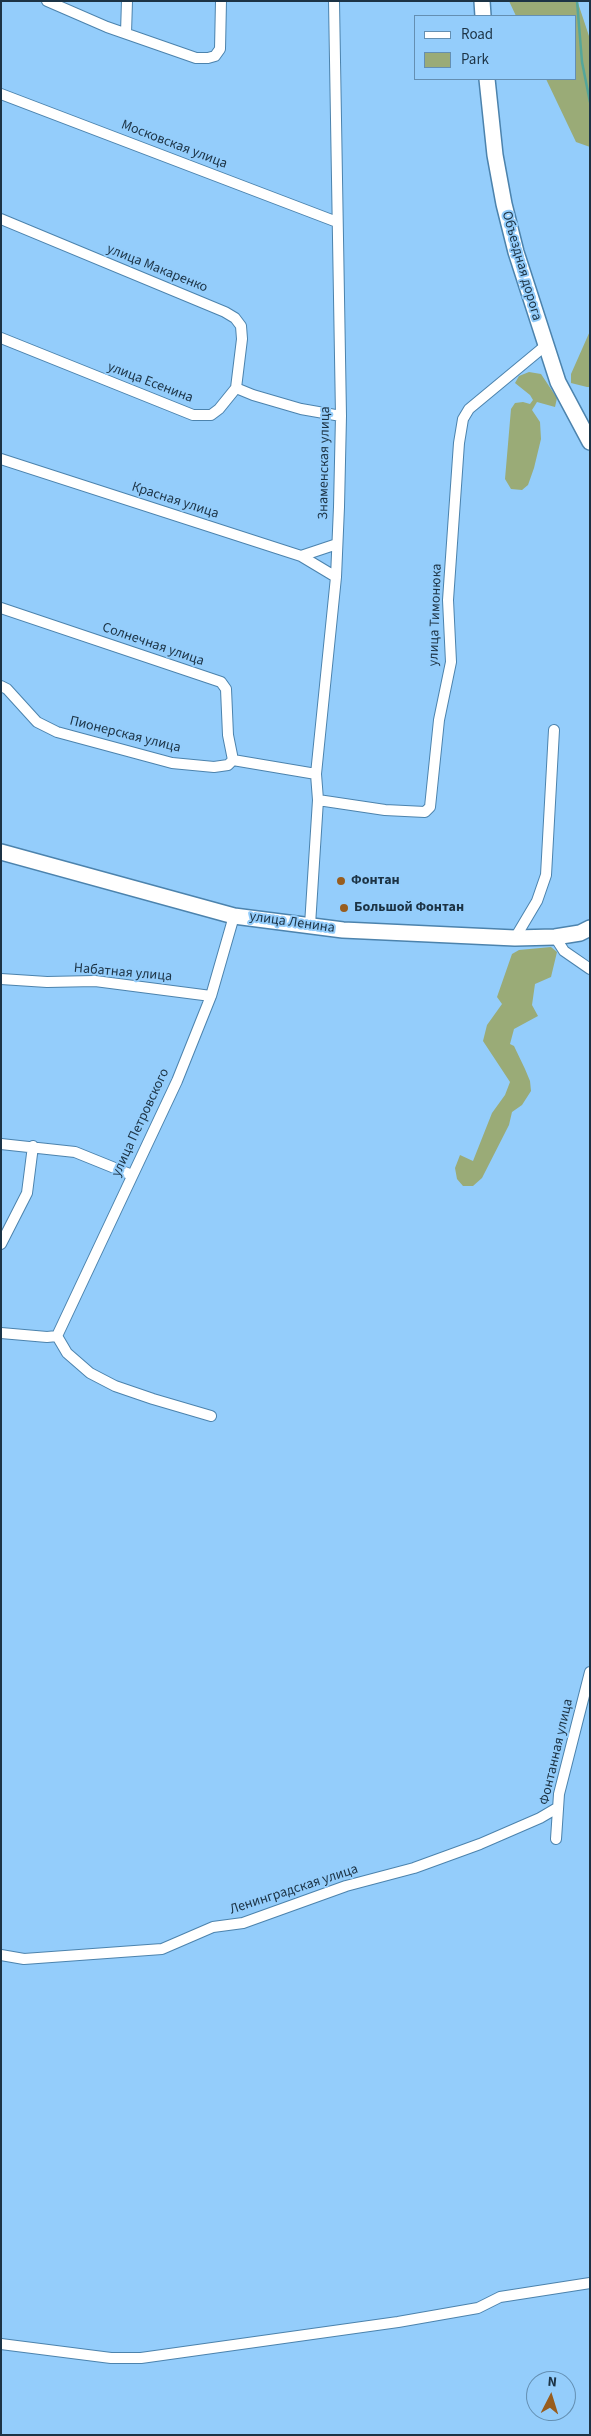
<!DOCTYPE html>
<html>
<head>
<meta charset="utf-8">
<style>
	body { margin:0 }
	#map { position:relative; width:591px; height:2436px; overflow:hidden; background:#94cdfb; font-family:"Source Sans 3",sans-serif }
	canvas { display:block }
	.frame { position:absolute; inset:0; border:2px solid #1c3345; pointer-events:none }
	.legend { position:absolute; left:414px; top:15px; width:162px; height:65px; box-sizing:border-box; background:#94cdfb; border:1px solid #648fb2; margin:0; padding:6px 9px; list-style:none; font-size:15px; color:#1c3345 }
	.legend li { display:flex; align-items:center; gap:10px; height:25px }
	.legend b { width:25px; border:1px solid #648fb2 }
	.north { position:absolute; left:526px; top:2371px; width:50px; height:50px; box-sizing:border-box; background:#94cdfb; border:1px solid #648fb2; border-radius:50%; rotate:5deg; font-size:14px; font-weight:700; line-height:20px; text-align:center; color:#1c3345 }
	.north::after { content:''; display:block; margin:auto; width:18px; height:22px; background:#985d1e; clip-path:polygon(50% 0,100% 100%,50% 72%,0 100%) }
</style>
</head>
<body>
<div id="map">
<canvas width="591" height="2436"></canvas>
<div class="frame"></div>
<ul class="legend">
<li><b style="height:6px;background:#fff"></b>Road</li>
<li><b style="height:14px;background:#9aab77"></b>Park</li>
</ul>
<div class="north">N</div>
</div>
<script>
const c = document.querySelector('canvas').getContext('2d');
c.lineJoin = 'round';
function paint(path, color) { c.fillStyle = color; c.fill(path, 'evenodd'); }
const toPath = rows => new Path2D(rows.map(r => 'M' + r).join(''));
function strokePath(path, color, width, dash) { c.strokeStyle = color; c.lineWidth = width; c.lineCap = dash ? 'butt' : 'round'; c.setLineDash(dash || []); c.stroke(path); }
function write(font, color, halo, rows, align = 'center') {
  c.font = font + ' "Source Sans 3",sans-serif'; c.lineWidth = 4; c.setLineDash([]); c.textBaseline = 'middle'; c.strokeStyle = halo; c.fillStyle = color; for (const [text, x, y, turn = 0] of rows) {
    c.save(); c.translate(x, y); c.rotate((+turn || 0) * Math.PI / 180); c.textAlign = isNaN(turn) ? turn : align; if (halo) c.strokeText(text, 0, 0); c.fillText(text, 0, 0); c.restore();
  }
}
paint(toPath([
	[509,1,576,1,578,3,590,39,590,147,576,142,546,79,575,79,575,16,516,16],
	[590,331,590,387,587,387,571,383,571,374],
	[529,372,541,374,557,398,555,407,537,402,532,410,540,422,541,439,534,468,528,485,522,490,511,489,505,479,511,409,515,403,523,402,530,404,533,400,530,395,515,383,519,376],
	[551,947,557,952,551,977,535,984,532,1005,538,1016,514,1029,510,1044,514,1046,525,1069,530,1081,531,1091,522,1105,512,1112,509,1125,482,1178,473,1186,463,1186,457,1179,455,1168,460,1155,473,1161,492,1113,505,1095,510,1082,483,1041,487,1025,502,1004,497,997,512,954,519,950]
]), '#9aab77');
strokePath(toPath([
	[577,1,582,62,590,102]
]), '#55a69a', 2.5);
const street = toPath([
	[47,1,107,27,196,58,208,58,215,56,220,49,221,1],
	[126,33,127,1],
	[1,94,337,222],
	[1,219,225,312,235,318,241,326,242,339,236,388],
	[1,338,193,415,211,415,219,409,236,388,253,395,301,409,341,416],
	[1,459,301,556,336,577],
	[301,556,337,544],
	[1,608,221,682,226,689,228,735,233,760],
	[1,686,7,689,37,722,57,732,172,763,214,767,228,765,233,760,316,774],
	[318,800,385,810,425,812,430,807,439,720,451,662,448,600,459,443,463,419,469,409,545,346],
	[310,925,318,800,316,774,336,577,339,507,341,416,334,1],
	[555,937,564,951,590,969],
	[515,938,537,901,546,875,554,730],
	[1,979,47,982,95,981,211,996],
	[1,1144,75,1152,132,1175],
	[1,1244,27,1193,33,1146],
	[1,1333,47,1337,57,1336,177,1081,211,996,234,916],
	[57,1336,67,1353,90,1373,115,1386,153,1399,211,1416],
	[556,1839,559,1794,590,1672],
	[1,1955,24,1959,162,1949,213,1927,243,1923,346,1886,414,1868,480,1844,540,1818,557,1808],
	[1,2344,111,2358,141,2358,398,2322,478,2308,500,2297,590,2283]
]);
const secondary = toPath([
	[482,1,483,16],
	[487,79,495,155,504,204,516,252,558,382,590,442],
	[1,852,234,916,343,930,515,938,555,937,580,933,590,928]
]);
strokePath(street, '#4c83ad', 12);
strokePath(secondary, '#4c83ad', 18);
strokePath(street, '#fff', 10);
strokePath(secondary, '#fff', 15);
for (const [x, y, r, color] of [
	[341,881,5,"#985d1e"],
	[344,908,5,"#985d1e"]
]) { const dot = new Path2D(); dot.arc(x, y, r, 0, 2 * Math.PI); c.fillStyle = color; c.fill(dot); strokePath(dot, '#94cdfb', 2); }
write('14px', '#1c3345', '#94cdfb', [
	["Московская улица",174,145,21],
	["Объездная дорога",521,266,74],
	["улица Макаренко",157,269,22],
	["улица Есенина",150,383,21],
	["Знаменская улица",325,463,-89],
	["Красная улица",175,501,18],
	["улица Тимонюка",436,615,-88],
	["Солнечная улица",153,645,19],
	["Пионерская улица",125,735,14],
	["улица Ленина",292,923,8],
	["Набатная улица",123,973,5],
	["улица Петровского",141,1123,-65],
	["Фонтанная улица",557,1752,-77],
	["Ленинградская улица",294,1890,-18]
]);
write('bold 14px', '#1c3345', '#94cdfb', [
	["Фонтан",351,881],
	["Большой Фонтан",354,908]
], 'left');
</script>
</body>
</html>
